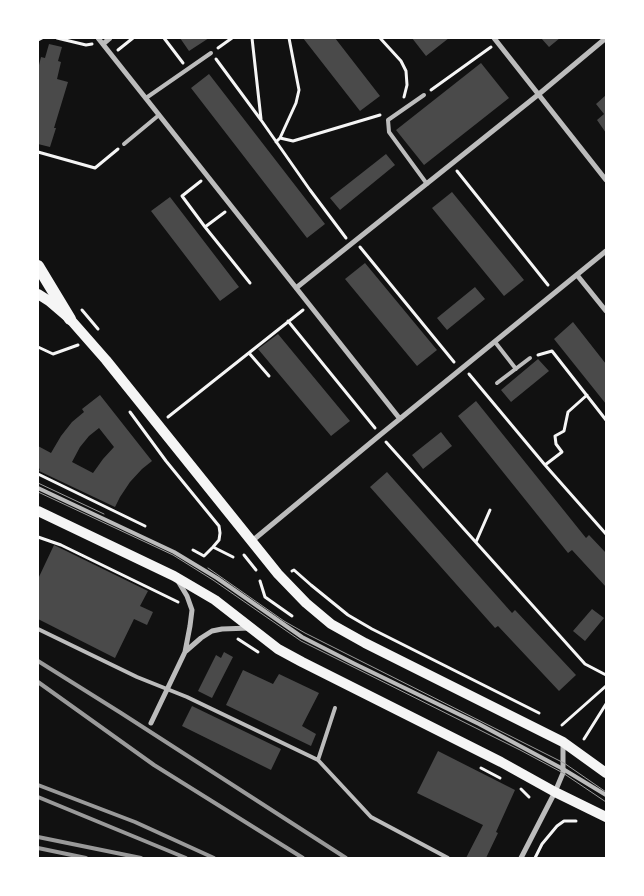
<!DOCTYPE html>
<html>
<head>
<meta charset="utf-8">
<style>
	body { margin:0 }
	#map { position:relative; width:644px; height:896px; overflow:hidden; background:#111; font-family:Inter,sans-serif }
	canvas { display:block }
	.frame { position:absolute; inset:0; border:39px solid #fff; pointer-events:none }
</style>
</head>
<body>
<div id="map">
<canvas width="644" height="896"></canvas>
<div class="frame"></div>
</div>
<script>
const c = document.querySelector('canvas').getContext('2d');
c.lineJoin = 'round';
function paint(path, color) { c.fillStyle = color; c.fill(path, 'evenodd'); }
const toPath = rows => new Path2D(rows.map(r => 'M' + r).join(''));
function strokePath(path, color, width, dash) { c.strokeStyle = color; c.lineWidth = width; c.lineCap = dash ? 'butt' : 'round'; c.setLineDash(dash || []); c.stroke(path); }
paint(toPath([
	[180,38,209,38,189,51],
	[303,38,335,38,380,96,360,111],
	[412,38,449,38,426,56],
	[541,38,560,38,549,47],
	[49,44,62,47,58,61,61,62,57,79,68,82,54,128,56,128,50,147,38,144,38,69,41,57,45,58],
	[481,63,509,98,424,165,396,130],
	[209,74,325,224,307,238,191,88],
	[606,95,606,133,597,120,604,114,596,104],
	[386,154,395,165,340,210,330,198],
	[452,192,524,280,504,296,432,208],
	[170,197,239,287,220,301,151,211],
	[365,263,437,350,417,366,345,279],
	[475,287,485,299,447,330,437,318],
	[573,322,606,364,606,404,554,339],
	[278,334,350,421,331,436,258,349],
	[538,359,549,371,511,402,501,390],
	[100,395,152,461,142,469,130,482,120,497,115,507,39,471,40,469,38,468,38,446,51,453,61,436,72,422,84,412,82,409],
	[99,428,114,447,103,459,93,473,72,462,80,447,89,436],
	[476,401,586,538,589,535,606,553,606,587,572,550,568,553,458,416],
	[441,432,452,446,423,469,412,455],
	[387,472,512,613,515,610,576,675,559,691,498,626,495,628,370,487],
	[54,545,148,591,140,606,153,612,147,625,134,619,115,658,38,619,38,579],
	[592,609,604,618,585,641,573,631],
	[224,652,233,657,212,698,198,691,216,655,221,658],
	[243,670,273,684,279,674,319,693,302,726,316,734,311,746,226,705],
	[192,706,281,749,271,770,182,726],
	[438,751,515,790,496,832,498,833,486,858,466,858,483,825,417,793]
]), '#4a4a4a');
strokePath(toPath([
	[57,38,86,45,92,44],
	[164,38,183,63],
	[252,38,261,119],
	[380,38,401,61,406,71,407,85,404,97],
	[38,40,42,38],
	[218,48,232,38],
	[118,50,133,38],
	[216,59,261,120,310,190,346,238],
	[431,90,491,47],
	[280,138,296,103,299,90,289,38],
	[276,142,280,138,293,141,380,115],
	[38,152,95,168,118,149],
	[457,171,548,285],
	[201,181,182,196,205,227,250,283],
	[205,227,225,212],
	[360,247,454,362],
	[82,310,98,329],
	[288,321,375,428],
	[38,347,53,354,78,345],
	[249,353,269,376],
	[538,355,552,351,606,420],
	[469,374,545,465,606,534],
	[130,412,166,461,219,526,220,533,219,540,213,547,204,556,193,550],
	[168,417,303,310],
	[386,442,585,664,606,675],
	[545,465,562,452,556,444,555,436,564,431,568,412,587,395],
	[38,474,145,526],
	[38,537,61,545,178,602],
	[476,542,490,510],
	[213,547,233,557],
	[244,555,256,570],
	[292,571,294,570,311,585,348,615,372,629,539,713],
	[260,581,265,597,292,616],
	[238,639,258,652],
	[562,725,606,686],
	[584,739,606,704],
	[481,768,500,778],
	[521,789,529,797],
	[535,858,542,844,557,826,564,821,576,821]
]), '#f5f5f5', 3);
strokePath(toPath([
	[424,95,388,120,389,132,427,184],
	[146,98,211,53],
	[124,144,159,115],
	[495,342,516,369],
	[497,383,530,358],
	[38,488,174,552,217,578,302,637,355,664,479,724,563,769,606,795],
	[38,629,137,677,187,697,318,760,371,817,448,858],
	[318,760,335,708]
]), '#bcbcbc', 4);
strokePath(toPath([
	[98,38,400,419],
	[494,38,606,180],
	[103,44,110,38],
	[577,275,606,311],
	[296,288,539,94,606,38],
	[252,541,380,435,606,251],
	[186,651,201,638,212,631,222,629,250,628],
	[151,723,185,652,190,626,192,610,187,596,178,581],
	[521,858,555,792,563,773,563,743]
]), '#bcbcbc', 5);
strokePath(toPath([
	[38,294,49,301,70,319,106,360,278,574,306,603,331,624,365,643,563,742,606,773],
	[38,511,174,576,215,600,278,649,302,662,501,762,555,792,606,817]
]), '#f5f5f5', 10);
strokePath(toPath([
	[38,266,70,319]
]), '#f5f5f5', 12);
strokePath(toPath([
	[38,483,104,514],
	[38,492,173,555,213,580,301,641,520,750,563,773,606,802],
	[208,568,284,621,305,633,564,763,606,792]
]), '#9a9a9a', 1);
strokePath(toPath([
	[38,661,121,713,346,858],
	[38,682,154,765,303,858],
	[38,785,135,822,214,858],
	[38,797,186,858],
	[38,837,141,858],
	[38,848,86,858]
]), '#9a9a9a', 4);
</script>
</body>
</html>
